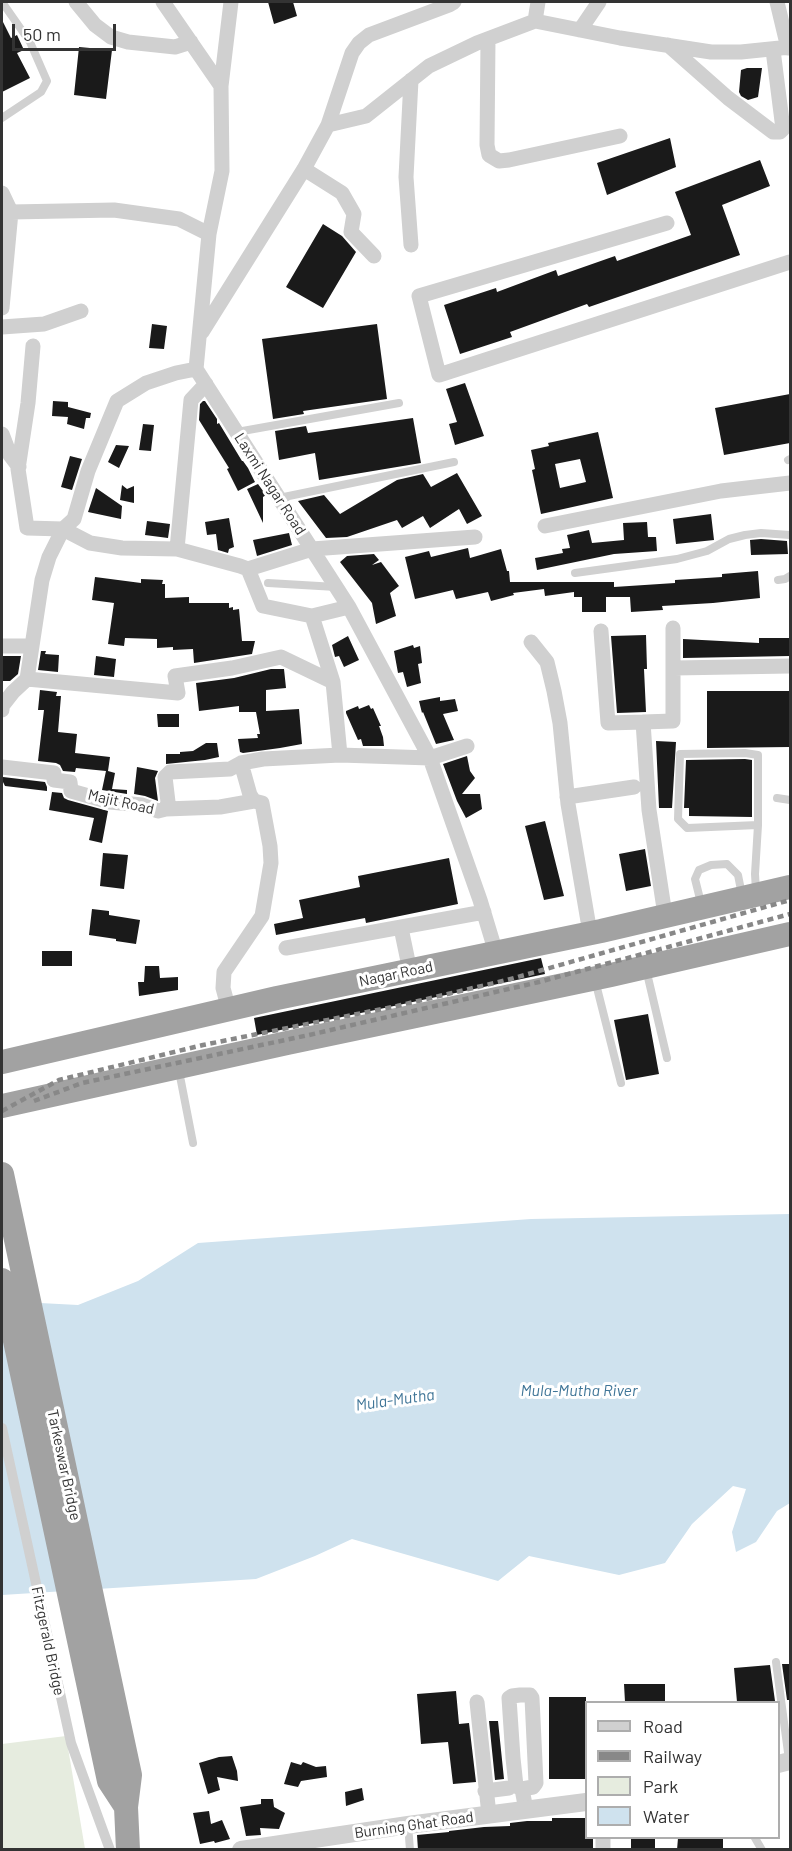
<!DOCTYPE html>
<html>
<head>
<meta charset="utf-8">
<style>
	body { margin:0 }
	#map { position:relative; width:792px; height:1851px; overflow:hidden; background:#fff; font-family:Barlow,sans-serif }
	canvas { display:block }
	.frame { position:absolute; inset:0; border:3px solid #333; pointer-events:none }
	.legend { position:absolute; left:585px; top:1701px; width:195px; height:138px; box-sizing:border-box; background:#fff; border:2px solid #adadad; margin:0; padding:8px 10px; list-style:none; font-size:18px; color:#333 }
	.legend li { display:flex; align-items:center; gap:12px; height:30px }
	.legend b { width:30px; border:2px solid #adadad }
	.scale { position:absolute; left:12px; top:24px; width:104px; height:27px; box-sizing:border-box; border:3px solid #333; border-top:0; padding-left:8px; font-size:18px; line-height:21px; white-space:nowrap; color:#333; -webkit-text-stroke:4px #fff; paint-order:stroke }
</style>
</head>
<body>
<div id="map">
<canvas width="792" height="1851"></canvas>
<div class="frame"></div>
<ul class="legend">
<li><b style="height:8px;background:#d0d0d0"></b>Road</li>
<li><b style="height:8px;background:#888"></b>Railway</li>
<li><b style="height:16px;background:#e6ecdf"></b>Park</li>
<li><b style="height:16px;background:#cfe2ee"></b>Water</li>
</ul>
<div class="scale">50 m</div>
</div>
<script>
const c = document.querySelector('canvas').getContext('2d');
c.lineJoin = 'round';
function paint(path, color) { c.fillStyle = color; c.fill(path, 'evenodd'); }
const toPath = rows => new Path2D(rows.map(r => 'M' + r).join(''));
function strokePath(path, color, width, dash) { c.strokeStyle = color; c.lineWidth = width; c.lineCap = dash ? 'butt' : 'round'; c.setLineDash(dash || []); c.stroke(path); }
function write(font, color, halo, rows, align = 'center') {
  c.font = font + ' Barlow,sans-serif'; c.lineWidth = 6; c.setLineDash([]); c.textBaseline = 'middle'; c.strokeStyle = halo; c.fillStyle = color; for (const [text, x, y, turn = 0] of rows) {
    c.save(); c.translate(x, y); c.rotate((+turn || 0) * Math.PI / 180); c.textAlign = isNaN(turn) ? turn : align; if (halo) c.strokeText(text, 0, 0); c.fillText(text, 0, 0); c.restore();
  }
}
paint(toPath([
	[66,1736,85,1849,2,1849,2,1744]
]), '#e6ecdf');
paint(toPath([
	[790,1214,790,1503,777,1511,756,1542,736,1552,732,1532,746,1489,733,1486,692,1524,665,1563,619,1575,529,1556,498,1581,352,1539,315,1556,256,1579,2,1595,2,1301,78,1305,138,1281,198,1243,531,1219]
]), '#cfe2ee');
paint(toPath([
	[268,2,293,2,297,16,274,24],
	[2,20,11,38,17,35,24,50,17,53,30,78,2,92],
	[79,47,112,50,106,99,74,95],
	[747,68,762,68,758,97,748,100,741,96,739,92,741,70],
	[670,138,676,167,607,195,597,163],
	[760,160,770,186,722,205,740,255,589,307,587,304,510,332,512,337,460,354,444,305,496,288,497,292,556,270,558,276,615,256,617,261,691,235,675,192],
	[323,224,342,236,356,252,323,308,286,287],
	[152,324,167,326,164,349,149,348],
	[377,324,387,399,303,411,304,414,273,419,262,339],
	[465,383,484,436,455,445,449,424,457,422,446,389],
	[790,394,790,443,724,455,715,408],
	[53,401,68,402,68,407,91,413,90,418,86,418,84,429,67,424,68,417,52,416],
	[203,401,205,401,217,419,217,424,219,423,242,461,243,461,248,468,255,482,238,491,227,469,229,468,199,420,200,404],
	[413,418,421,463,319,480,315,453,279,460,275,431,306,426,308,433],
	[143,424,154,425,151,451,139,450],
	[598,432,613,498,541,514,532,470,535,469,531,450,549,446,548,443],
	[580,459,586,482,560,488,555,464],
	[116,445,129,446,119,468,108,462],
	[70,456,82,459,72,490,61,487],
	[457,473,482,516,467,524,459,509,430,528,423,516,402,528,397,520,347,537,326,538,298,501,324,495,340,514,397,480,423,474,431,487],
	[258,484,266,495,263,497,263,523,247,489],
	[122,485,127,489,134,486,134,503,120,500],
	[96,488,122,506,121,519,88,512],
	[711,514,714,540,676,544,673,519],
	[229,518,234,547,229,549,228,553,218,550,216,534,207,535,205,522],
	[147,521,170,524,168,538,145,535],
	[647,522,648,537,656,537,657,551,614,554,537,570,535,558,563,553,562,549,570,548,567,535,589,530,592,543,624,540,623,523],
	[289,533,292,545,257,556,253,540],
	[761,539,787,541,788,554,751,555,750,540],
	[468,548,470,558,501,549,507,571,509,571,510,582,614,582,614,587,675,583,675,580,722,577,722,574,758,571,760,598,713,603,662,606,663,610,631,612,630,597,606,597,606,612,582,612,582,597,574,597,574,592,545,596,544,589,513,593,514,595,491,601,488,592,456,599,453,590,415,599,405,557,429,551,431,557],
	[374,554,379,560,372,565,381,562,399,586,390,593,396,616,376,624,372,603,340,562,347,556],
	[95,577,141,583,141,579,163,580,162,584,165,584,165,598,189,597,189,603,229,603,229,608,233,607,233,610,239,609,242,641,255,641,252,654,194,663,193,649,173,650,173,647,157,648,157,639,125,638,124,646,108,644,114,603,92,600],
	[646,635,647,669,644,669,646,712,617,713,611,636],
	[348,636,359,660,344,667,339,656,335,657,332,645],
	[759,638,790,638,790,656,683,658,683,639,759,643],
	[413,645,414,648,420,646,422,663,418,664,421,683,407,687,403,672,398,673,394,651],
	[41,651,46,651,45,654,59,655,58,672,38,670],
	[2,656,21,656,18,674,10,681,2,681],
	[96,656,116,659,114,677,94,675],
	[271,669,284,669,286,688,266,690,266,711,299,709,302,744,280,748,243,753,240,752,238,739,258,738,257,734,260,734,256,712,239,712,239,706,199,711,196,683,234,678],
	[40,690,57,692,56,696,61,696,58,732,77,734,75,753,110,757,108,771,115,773,112,789,127,790,127,794,102,790,106,771,76,768,75,772,63,771,60,765,56,763,38,761,44,710,38,710],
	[707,691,790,691,790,747,707,748],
	[440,697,440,701,455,699,458,711,443,714,454,740,436,744,423,712,422,713,419,701],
	[369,705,371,709,373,708,381,726,379,726,383,737,384,746,363,746,361,739,358,740,346,713,346,711,358,706,359,709],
	[157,714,179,714,179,727,158,727],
	[656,741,676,742,672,808,659,808],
	[206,743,217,743,219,757,205,760,166,764,166,754,180,754,180,752,193,751],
	[467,756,470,771,475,778,462,794,480,794,482,809,466,818,457,801,443,764],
	[745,759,752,760,752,817,689,816,689,808,684,808,686,760],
	[137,767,158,771,155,778,158,801,145,796,134,794],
	[3,777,45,782,47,787,47,791,5,786,2,780],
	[52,792,62,793,64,798,68,800,108,811,102,843,89,840,94,818,49,810],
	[545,821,564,896,544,900,525,826],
	[645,849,651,886,626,891,619,854],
	[103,853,128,855,124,889,100,886],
	[449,858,458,904,366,923,365,918,276,935,274,924,303,918,299,900,360,887,358,876],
	[92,909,109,911,109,915,140,920,136,944,116,941,116,939,89,935],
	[42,951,72,951,72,966,42,966],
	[541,958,545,974,257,1035,254,1018],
	[145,966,159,966,160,978,178,977,178,990,139,996,138,982,144,982],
	[648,1014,659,1074,626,1080,614,1020],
	[782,1664,790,1664,790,1700,787,1700],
	[770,1665,775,1701,737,1702,734,1668],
	[624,1684,665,1684,665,1702,625,1702],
	[456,1691,459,1724,469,1723,476,1782,453,1784,448,1742,421,1744,417,1694],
	[549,1697,586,1697,586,1779,549,1779],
	[489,1721,498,1721,504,1779,495,1780],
	[232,1756,237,1771,238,1781,217,1777,220,1790,208,1794,199,1763,219,1757],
	[291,1762,301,1765,303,1762,316,1767,326,1766,327,1777,301,1781,298,1787,284,1784],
	[362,1788,364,1800,346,1806,345,1792],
	[261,1799,273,1799,274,1807,285,1813,279,1829,260,1828,261,1835,246,1836,240,1807,261,1804],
	[209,1811,211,1824,222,1820,230,1839,215,1843,214,1841,200,1844,193,1813],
	[552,1818,586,1818,586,1838,593,1838,593,1850,418,1850,417,1835,449,1832,449,1831,484,1827,510,1826,510,1823,527,1821,552,1821],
	[631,1838,655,1838,655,1850,631,1850],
	[678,1838,723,1838,723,1850,677,1850]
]), '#1a1a1a');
strokePath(toPath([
	[2,2,30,42,47,81,41,92,2,118],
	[237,432,399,403],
	[788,460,790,459],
	[279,498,454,462],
	[575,573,677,559,707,551,729,539,745,535,761,533,790,535],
	[778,580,785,579,790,576],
	[268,583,336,587],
	[777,798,790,800],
	[756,891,755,874,758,825,758,755,745,753,680,754,678,819,687,828,758,825],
	[701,903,695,879,699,870,711,865,727,864,738,875,742,895],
	[646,969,667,1058],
	[595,980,621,1083],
	[179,1071,193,1143],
	[776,1662,789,1760],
	[408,1825,410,1850],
	[755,1838,762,1850]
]), '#d0d0d0', 8);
strokePath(toPath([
	[2,1428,71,1743,110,1850]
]), '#d0d0d0', 10);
strokePath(toPath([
	[76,2,95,25,111,37,128,42,175,47,191,42],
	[163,2,221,86,222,171,209,234,196,369,349,607,430,758,480,900,496,953],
	[777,2,788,48],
	[535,21,538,2],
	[580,30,599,2],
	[488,40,487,145,489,155,499,161,509,160,620,136],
	[668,45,728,98,773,132,780,132,783,129,773,50],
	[221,86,231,2],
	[328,125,366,116,429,66,477,43,535,21,620,38,711,52,741,52,790,47],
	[304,169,342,193,354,214,351,232,374,256],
	[2,193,11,212,114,210,179,219,209,234],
	[667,223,419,296,439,375,790,262],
	[411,245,406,177,411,80],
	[2,308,11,212,2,214],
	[2,327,44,324,81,311],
	[202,332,304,169,328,125,352,53,359,43,369,35,449,5,454,2],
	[33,346,28,403,18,469,27,528,63,529,90,543,122,548,177,549,240,566,248,569,263,606,312,616,349,607],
	[2,434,10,455,19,467],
	[545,526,721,491,790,483],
	[177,549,191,400,206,384],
	[248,569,312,549,475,537],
	[312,616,333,682,340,755],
	[601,631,608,723,643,722,649,810,665,915],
	[531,642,547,662,554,691,560,723,568,804,590,933],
	[2,646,32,646],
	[674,668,790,666],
	[27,679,178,693,175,676,232,668,281,657,333,682],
	[2,710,2,706,13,692,27,679,42,580,49,557,63,529,74,519,88,471,117,401,146,383,176,373,196,369],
	[643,722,673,721,673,628],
	[2,767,54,773,54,780,70,782,71,791,110,802,142,805,158,811,166,809,220,807,254,801],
	[567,797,634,787],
	[166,809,168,802,165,777,170,772,230,769,241,763,263,759,340,755,430,758,467,746],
	[401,928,410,971],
	[286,948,484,912],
	[229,1010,223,988,224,972,262,916,271,863,270,846,262,803,254,801,250,795,241,763],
	[477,1702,489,1815],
	[522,1789,533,1787,536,1783,532,1698,530,1695,520,1695,512,1696,509,1698,513,1758,516,1786,522,1789,526,1810],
	[485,1791,509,1788],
	[603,1838,603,1850]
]), '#d0d0d0', 15);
strokePath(toPath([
	[778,1764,790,1761],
	[241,1850,408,1825,586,1802]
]), '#d0d0d0', 18);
strokePath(toPath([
	[2,1062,277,998,601,931,790,887],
	[2,1106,287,1043,611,975,790,934],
	[2,1174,130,1775,126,1807,128,1850],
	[2,1280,109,1781,126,1807]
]), '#a2a2a2', 24);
strokePath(toPath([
	[34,1101,82,1083,309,1035,539,982,790,914],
	[2,1111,59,1080,203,1045,397,1006,507,980,790,900]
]), '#888', 4.5, [6, 4.5]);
write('15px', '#333', '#fff', [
	["Laxmi Nagar Road",270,484,57],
	["Majit Road",121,802,13],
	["Nagar Road",396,974,-12],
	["Tarkeswar Bridge",64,1465,78],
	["Fitzgerald Bridge",48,1641,78],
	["Burning Ghat Road",414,1825,-8]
]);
write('italic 16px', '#3f7597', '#fff', [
	["Mula-Mutha River",579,1391],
	["Mula-Mutha",395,1400,-8]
]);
</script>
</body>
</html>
